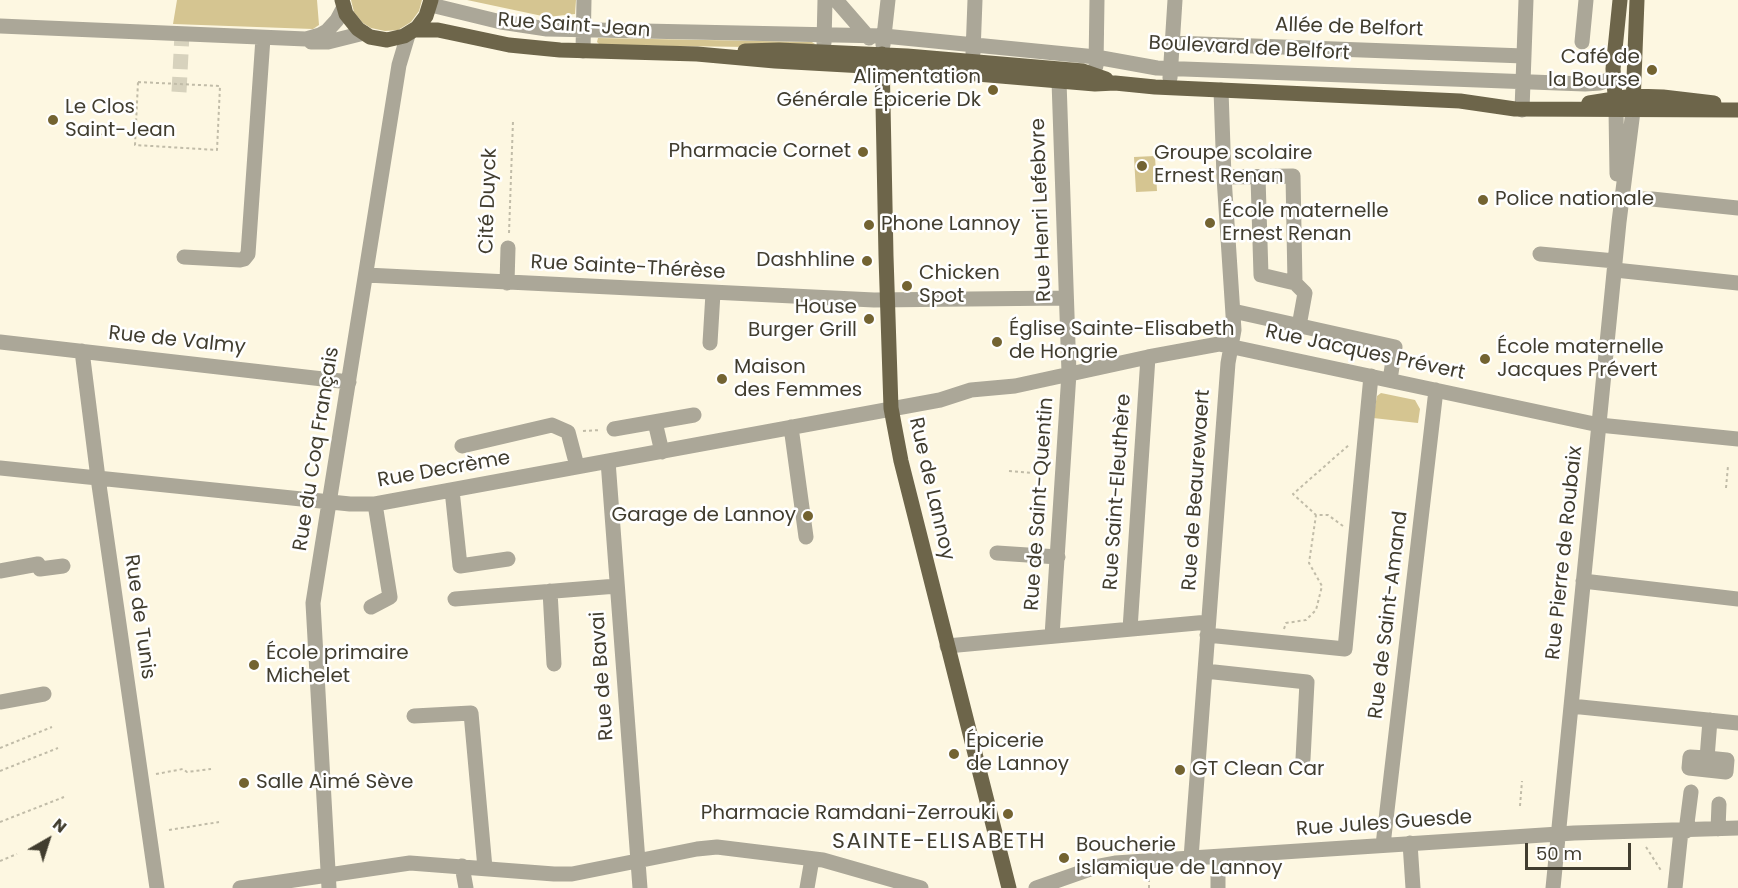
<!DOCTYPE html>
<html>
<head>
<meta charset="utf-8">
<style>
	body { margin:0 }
	#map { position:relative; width:1738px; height:888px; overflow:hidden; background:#fdf7e1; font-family:Poppins,sans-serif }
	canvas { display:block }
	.north { position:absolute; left:18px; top:810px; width:60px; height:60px; -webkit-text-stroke:4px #fff; paint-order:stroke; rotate:39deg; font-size:16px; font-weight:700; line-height:24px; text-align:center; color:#413d2f }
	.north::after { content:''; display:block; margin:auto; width:21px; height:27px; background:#413d2f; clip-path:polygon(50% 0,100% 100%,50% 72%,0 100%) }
	.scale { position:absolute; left:1525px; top:843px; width:106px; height:27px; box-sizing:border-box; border:3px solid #413d2f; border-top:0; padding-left:8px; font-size:18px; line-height:21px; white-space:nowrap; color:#413d2f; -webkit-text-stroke:4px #fff; paint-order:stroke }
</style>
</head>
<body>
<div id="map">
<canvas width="1738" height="888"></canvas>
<div class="north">N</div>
<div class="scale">50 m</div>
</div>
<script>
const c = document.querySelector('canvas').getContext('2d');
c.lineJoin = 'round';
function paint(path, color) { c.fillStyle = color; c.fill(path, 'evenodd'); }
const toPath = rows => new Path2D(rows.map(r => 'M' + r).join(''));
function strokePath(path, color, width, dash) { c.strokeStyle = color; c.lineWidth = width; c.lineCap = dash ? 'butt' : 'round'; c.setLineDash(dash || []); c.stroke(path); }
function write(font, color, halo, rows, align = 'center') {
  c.font = font + ' Poppins,sans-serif'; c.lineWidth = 5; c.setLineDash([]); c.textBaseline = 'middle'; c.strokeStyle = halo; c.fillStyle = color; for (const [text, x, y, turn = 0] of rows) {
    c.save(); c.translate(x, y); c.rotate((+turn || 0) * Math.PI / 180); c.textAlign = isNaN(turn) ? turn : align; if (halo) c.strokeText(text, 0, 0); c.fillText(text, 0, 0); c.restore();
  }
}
paint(toPath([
	[177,0,317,0,319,25,313,29,173,24],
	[351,0,422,0,419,11,411,22,398,30,385,31,371,28,363,23,354,12],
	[467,0,576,0,575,14,547,17],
	[598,38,812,42,815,44,748,47,600,45,597,42],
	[1155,156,1157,191,1136,192,1134,157],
	[1381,393,1415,400,1420,409,1418,423,1373,418,1377,396]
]), '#d5c591');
strokePath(toPath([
	[179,92,182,34],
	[1635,198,1652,199]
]), '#d7d2bd', 15, [15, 8]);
strokePath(toPath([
	[138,82,220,86,217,150,135,145,138,82],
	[87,135,100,135,111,125,117,125],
	[509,233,513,121],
	[583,431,601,430],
	[1009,471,1032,473],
	[1726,488,1728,466],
	[1343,526,1328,515,1316,515,1293,494,1350,444],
	[1284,629,1286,623,1306,620,1316,610,1322,586,1309,563,1316,515],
	[0,748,52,727],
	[0,771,58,748],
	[156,774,183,769,187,772,211,769],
	[1520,806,1522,781],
	[0,822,64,797],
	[169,830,219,822],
	[1646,847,1662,872],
	[0,861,17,854],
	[1149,888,1149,876]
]), '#c1bca8', 2, [3, 3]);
strokePath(toPath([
	[836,0,869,38],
	[431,5,501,22,547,29,884,36,1096,57,1157,68,1585,84,1600,83,1613,78],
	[0,26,306,39,320,35,327,31,337,20,344,7],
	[311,42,328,42,364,33],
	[1582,42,1586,0],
	[824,43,825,0],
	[1173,43,1524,56],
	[883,45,888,0],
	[583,51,584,0],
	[973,53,975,0],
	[1096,66,1097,0],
	[1170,78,1175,0],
	[1522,110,1526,0],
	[1616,110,1617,174],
	[1224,177,1293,176,1295,283,1261,275,1258,177],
	[1652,199,1738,208],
	[1540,254,1615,261],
	[184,257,240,260,244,259,248,254,263,38],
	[1615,270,1738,283],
	[366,275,874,300,1065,298],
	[507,283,508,248],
	[1295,283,1305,293,1299,326],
	[1233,311,1395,347,1390,380],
	[0,342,349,382],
	[710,343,713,293],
	[82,351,98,478,157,888],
	[655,422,662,452],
	[791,427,806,537],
	[614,429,694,415],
	[462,446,552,425,568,432,577,466],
	[608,461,640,888],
	[0,468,350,504,375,504,940,400,971,390,1015,386,1148,357,1219,344,1599,425,1738,439],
	[452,490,460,566,508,559],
	[997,553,1058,557],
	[0,571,38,564,40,569,63,566],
	[1583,581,1738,599],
	[550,591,554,664],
	[455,599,617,586],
	[371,607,390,597,375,504],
	[1130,629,1148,357],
	[1207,635,1345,649,1371,376],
	[1052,636,1069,373,1059,81],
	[947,646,1208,622],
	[1205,671,1307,682,1303,759],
	[0,702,44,694],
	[1571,706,1738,723],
	[414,716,471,713,485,868],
	[1707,758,1690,757,1689,768,1726,772,1727,760,1707,758,1710,720],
	[1718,829,1719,804],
	[1686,831,1691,792],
	[1410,843,1413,888],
	[1383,845,1436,390],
	[1191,858,1228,363,1234,330,1224,177,1221,90],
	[462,866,466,888],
	[240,888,410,863,554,874,572,874,697,849,717,847,823,860,921,888],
	[329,888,313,603,399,65,408,35],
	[807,888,812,859],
	[1036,888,1099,866,1115,863,1574,833,1738,828],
	[1218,888,1218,857],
	[1553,888,1619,222,1633,111],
	[1675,888,1681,831]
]), '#aba798', 15);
strokePath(toPath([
	[342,0,346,14,358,29,370,37,387,40,404,36,417,28,426,16,431,0],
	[414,30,438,30,509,45,560,50,697,54,775,61,918,69,1095,84,1115,83,1155,87,1460,101,1515,109,1738,110],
	[745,51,779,50,907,56,1083,71,1106,79],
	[882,54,886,256,891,408,894,424,901,461,1009,888],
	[1589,103,1633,96,1663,97,1714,103],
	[1633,105,1637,0],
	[1616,108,1613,69,1620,0]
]), '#6d654a', 15);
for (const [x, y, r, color] of [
	[1652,70,6,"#736331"],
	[993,90,6,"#736331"],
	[53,120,6,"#736331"],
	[863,152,6,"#736331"],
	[1142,166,6,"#736331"],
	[1483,200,6,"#736331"],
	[1210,223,6,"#736331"],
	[869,225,6,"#736331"],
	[867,261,6,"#736331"],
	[907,286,6,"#736331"],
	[869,319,6,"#736331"],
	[997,342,6,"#736331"],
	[1485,359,6,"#736331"],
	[722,379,6,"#736331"],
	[808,516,6,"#736331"],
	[254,665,6,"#736331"],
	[954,754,6,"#736331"],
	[1180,770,6,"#736331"],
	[244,783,6,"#736331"],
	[1008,814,6,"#736331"],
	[1064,858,6,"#736331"]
]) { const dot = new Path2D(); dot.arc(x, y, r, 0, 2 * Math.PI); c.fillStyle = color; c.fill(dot); strokePath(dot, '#fff', 2); }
write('20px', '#413d2f', '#fff', [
	["Rue Saint-Jean",574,26,4],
	["Allée de Belfort",1349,28,2],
	["Boulevard de Belfort",1249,49,3],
	["Cité Duyck",489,201,-88],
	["Rue Henri Lefebvre",1042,210,-92],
	["Rue Sainte-Thérèse",628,268,3],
	["Rue de Valmy",177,341,6],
	["Rue Jacques Prévert",1365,353,12],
	["Rue du Coq Français",317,449,-81],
	["Rue Decrème",444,470,-10],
	["Rue de Lannoy",931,489,77],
	["Rue de Beaurewaert",1197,490,-86],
	["Rue Saint-Eleuthère",1118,492,-86],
	["Rue de Saint-Quentin",1040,504,-86],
	["Rue Pierre de Roubaix",1565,553,-84],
	["Rue de Saint-Amand",1389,615,-83],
	["Rue de Tunis",139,617,82],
	["Rue de Bavai",603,676,-94],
	["Rue Jules Guesde",1384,824,-4]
]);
write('20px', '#413d2f', '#fff', [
	["Café de",1640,58,"right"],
	["la Bourse",1640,81,"right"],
	["Alimentation",981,78,"right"],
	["Générale Épicerie Dk",981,101,"right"],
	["Le Clos",65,108],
	["Saint-Jean",65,131],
	["Pharmacie Cornet",851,152,"right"],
	["Groupe scolaire",1154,154],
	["Ernest Renan",1154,177],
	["Police nationale",1495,200],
	["École maternelle",1222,212],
	["Ernest Renan",1222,235],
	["Phone Lannoy",881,225],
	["Dashhline",855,261,"right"],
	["Chicken",919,274],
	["Spot",919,297],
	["House",857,308,"right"],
	["Burger Grill",857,331,"right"],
	["Église Sainte-Elisabeth",1009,330],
	["de Hongrie",1009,353],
	["École maternelle",1497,348],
	["Jacques Prévert",1497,371],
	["Maison",734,368],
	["des Femmes",734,391],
	["Garage de Lannoy",796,516,"right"],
	["École primaire",266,654],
	["Michelet",266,677],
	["Épicerie",966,742],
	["de Lannoy",966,765],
	["GT Clean Car",1192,770],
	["Salle Aimé Sève",256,783],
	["Pharmacie Ramdani-Zerrouki",996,814,"right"],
	["Boucherie",1076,846],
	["islamique de Lannoy",1076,869]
], 'left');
c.letterSpacing = '1.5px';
write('22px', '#413d2f', '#fff', [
	["SAINTE-ELISABETH",939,842]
]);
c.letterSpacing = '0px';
</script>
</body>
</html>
